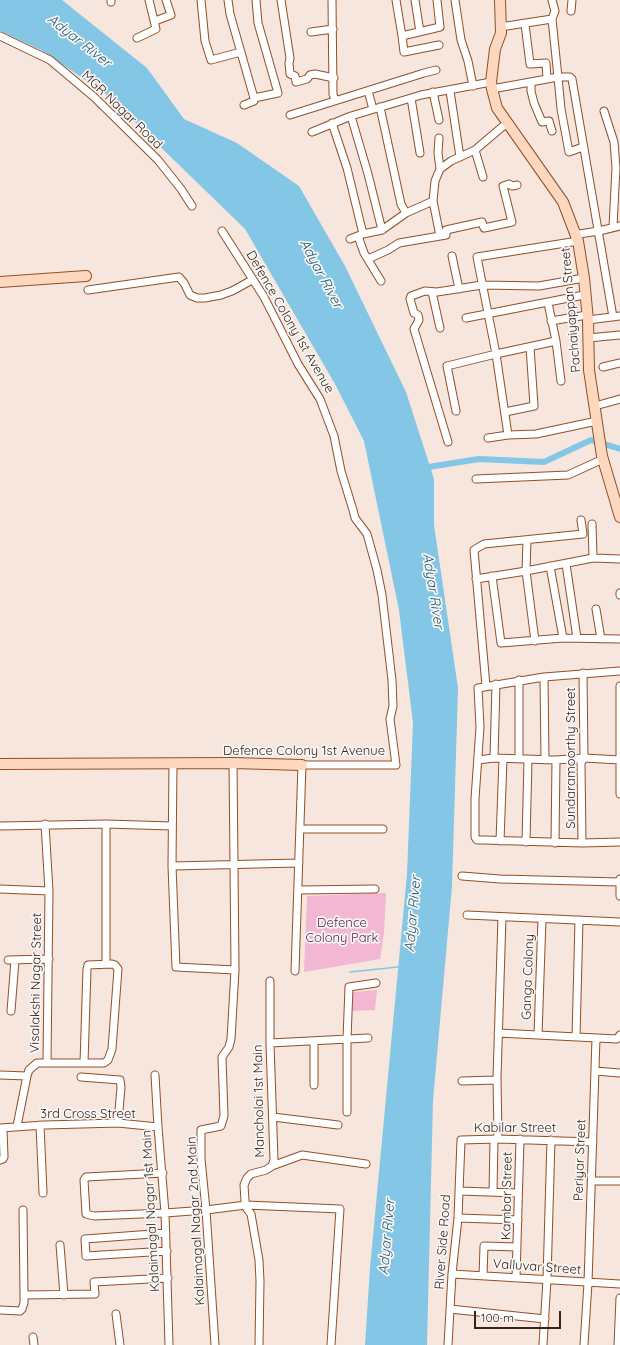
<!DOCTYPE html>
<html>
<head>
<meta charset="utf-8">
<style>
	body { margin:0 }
	#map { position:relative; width:620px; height:1345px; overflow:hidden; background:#f6e6de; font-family:Quicksand,sans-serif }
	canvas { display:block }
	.scale { position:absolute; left:474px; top:1311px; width:87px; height:18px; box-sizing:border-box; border:2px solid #3e2211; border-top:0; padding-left:5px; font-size:12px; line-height:14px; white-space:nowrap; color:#3e2211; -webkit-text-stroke:3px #f7f7f7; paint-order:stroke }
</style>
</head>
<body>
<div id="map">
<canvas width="620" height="1345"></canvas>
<div class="scale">100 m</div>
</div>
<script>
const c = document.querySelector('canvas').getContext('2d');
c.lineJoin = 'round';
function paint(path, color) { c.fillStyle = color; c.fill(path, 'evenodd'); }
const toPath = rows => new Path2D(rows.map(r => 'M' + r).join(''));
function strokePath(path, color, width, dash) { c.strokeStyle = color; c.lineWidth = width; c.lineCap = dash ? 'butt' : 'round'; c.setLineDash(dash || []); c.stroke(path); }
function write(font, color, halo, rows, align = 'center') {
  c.font = font + ' Quicksand,sans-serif'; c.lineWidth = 3.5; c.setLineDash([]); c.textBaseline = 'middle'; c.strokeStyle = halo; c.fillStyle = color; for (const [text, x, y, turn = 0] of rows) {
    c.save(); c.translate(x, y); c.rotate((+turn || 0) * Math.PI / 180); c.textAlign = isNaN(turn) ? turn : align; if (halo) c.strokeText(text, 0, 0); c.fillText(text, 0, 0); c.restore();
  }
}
paint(toPath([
	[386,893,384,933,380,959,304,972,307,896],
	[377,990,375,1010,351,1011,353,992]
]), '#f2b7d2');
paint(toPath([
	[0,0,62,0,147,68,184,119,237,143,299,186,345,266,406,392,434,479,434,525,458,688,452,886,433,1100,427,1345,365,1345,370,1268,407,874,413,723,399,610,364,441,335,384,245,229,107,95,43,51,0,31]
]), '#84c6e6');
strokePath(toPath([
	[350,972,398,967]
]), '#84c6e6', 1.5);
strokePath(toPath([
	[422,468,479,459,544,462,591,440,620,449]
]), '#84c6e6', 6);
const street = toPath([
	[111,0,111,2],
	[201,0,205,41,211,60,241,52],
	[228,0,230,14,254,98,254,101,244,105],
	[281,0,290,58,289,63,290,74,295,76,296,82,307,79,310,75,315,74,334,78],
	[332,0,333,94,335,100],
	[396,0,402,36],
	[415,0,420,32],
	[437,0,440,27,402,36,404,52,439,45],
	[455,0,461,40,468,61,473,86],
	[552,0,555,11,552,19],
	[571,11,572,0],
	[155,21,171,15,166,0],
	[525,24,530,64,546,63,547,79],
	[311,32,333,29],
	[0,36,50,60,94,97,158,160,181,189,192,206],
	[137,38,156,29,149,0],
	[531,83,531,91,534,103,542,122,549,121,552,131],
	[492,89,558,77,552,19,500,27],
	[368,91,373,109],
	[450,91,460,157],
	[433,92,439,120],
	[254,98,278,93,258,23,256,0],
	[411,98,420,153],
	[380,107,401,204,406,213],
	[604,111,614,142,616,168,613,227],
	[290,115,424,73,436,70],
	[351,116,368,174,382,230],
	[332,123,347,168,363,234],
	[312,132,351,116,421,95,491,82],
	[439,138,438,153,440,169],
	[583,147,569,152,561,109,558,77,570,77,572,79,613,317],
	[475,150,483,177],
	[433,201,440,236],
	[222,231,264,297,298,364,320,399,334,436,341,471,353,510,355,518,367,534,377,570,382,595,392,680,393,706,390,719,396,765,302,765,295,971],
	[358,236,364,253,381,281],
	[350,239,363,234,382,230,406,213,433,201,435,181,440,169,451,161,475,150,508,122],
	[452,256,459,289],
	[368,259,388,250,399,243,446,235,446,230,482,222,484,228,512,222,503,186,509,184,512,186,517,185],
	[88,290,179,277,184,283,190,295,197,298,205,298,221,295,232,291,252,280],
	[432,292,440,328],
	[548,303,556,341,561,381],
	[466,318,584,295],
	[588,320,620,316],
	[551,321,587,315],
	[588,338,620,335],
	[603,367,620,363],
	[595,406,620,399],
	[456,411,447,366,496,354,556,341],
	[505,412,534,406,530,347],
	[508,435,496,354,477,257,578,241,579,234,599,231,620,226],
	[488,438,508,435,536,434,597,421],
	[448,442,414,329,419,320,418,315,414,313,410,299,411,296,425,291,437,292,482,285,539,286,584,278],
	[476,479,568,475,603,459],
	[592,524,593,558],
	[527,540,526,571,535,641],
	[566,564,577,638],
	[550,566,563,638],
	[492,576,501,643,563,638,620,639],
	[476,579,526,571,593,558,620,559],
	[620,593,620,595],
	[596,609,601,639],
	[620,671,544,677,478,688,480,727,475,799,475,837,477,840,484,840,582,843,620,842],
	[544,677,545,760],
	[486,686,474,550,484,544,583,534,581,520],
	[620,686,620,794],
	[494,758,496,684],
	[519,759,519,680],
	[478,760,494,758,556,760,584,758,620,760],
	[173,763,172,866,176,967,235,970],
	[106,824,106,964],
	[0,826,106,824,172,826],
	[300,829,383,829],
	[500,841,503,759],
	[526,842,528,760],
	[555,843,556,760],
	[582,843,581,763,584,758,583,673],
	[172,866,299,863],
	[462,876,500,879,620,882],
	[620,879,620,896],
	[0,889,49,891],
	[298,890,375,889],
	[467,915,620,922],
	[8,960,49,959],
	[11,1011,15,960],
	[498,1033,617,1039,620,1035],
	[538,1035,542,919],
	[576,1037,579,920],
	[314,1041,314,1085],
	[270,1043,368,1038],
	[47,1063,104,1063,108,1060,112,1049,118,969,115,965,112,964,88,965,87,969,84,1063],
	[595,1071,620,1073],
	[0,1075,27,1076],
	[155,1075,158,1127,165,1213,169,1345],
	[81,1077,120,1080,121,1087,118,1123],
	[462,1081,497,1080],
	[347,1112,347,1039,349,987,376,983],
	[273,1117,338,1125],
	[40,1125,43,1193],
	[17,1126,27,1076,29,1070,37,1063,47,1063,49,891,45,824],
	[0,1128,45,1125,118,1123,158,1127],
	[498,1139,497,1078,502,917],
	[0,1160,3,1159,4,1157,3,1128],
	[272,1166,302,1155,366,1164],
	[163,1173,86,1177,84,1180,86,1214,94,1216,165,1213,206,1210,246,1205,340,1209,331,1345],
	[592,1181,620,1181],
	[459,1191,518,1193],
	[493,1192,494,1139],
	[23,1210,24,1295],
	[458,1218,518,1220],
	[166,1233,85,1239,86,1256,167,1251],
	[60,1245,64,1295],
	[452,1274,620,1284],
	[483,1276,484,1246,517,1247],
	[516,1278,520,1139],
	[450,1309,545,1319],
	[0,1310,20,1311,22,1309,24,1303,24,1295,95,1294,94,1282,168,1278],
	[116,1314,120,1345],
	[33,1337,34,1345],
	[215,1345,206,1210,201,1159,201,1130,221,1126,224,1116,222,1057,229,1047,231,1039,235,970,233,763],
	[259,1345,260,1281,259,1260,251,1214,247,1209,245,1201,244,1185,247,1178,251,1174,266,1170,272,1166,274,1160,270,1043,270,981],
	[448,1345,452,1274,458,1218,461,1140,498,1139,593,1142],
	[543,1345,547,1279,551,1140],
	[584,1345,588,1283,596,1038],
	[618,1345,620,1298]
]);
const secondary = toPath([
	[500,0,501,33,495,49,491,82,492,89,497,108,563,202,578,241,584,278,588,320,589,370,602,456,620,517],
	[0,282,86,276],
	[0,764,233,763,302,765]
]);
strokePath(street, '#914f26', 9);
strokePath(secondary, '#914f26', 12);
strokePath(street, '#fff', 7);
strokePath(secondary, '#fdd8be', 10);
write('13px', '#3e2211', '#f7f7f7', [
	["MGR Nagar Road",122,110,44],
	["Pachaiyappan Street",571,310,-95],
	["Defence Colony 1st Avenue",290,322,60],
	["Defence Colony 1st Avenue",304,751],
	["Sundaramoorthy Street",571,758,-90],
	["Ganga Colony",528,977,-88],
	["Visalakshi Nagar Street",36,983,-89],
	["Mancholai 1st Main",259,1101,-91],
	["3rd Cross Street",88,1114],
	["Kabilar Street",515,1128],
	["Periyar Street",580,1160,-88],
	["Kambar Street",507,1196,-89],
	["Kalaimagal Nagar 1st Main",151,1211,-93],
	["Kalaimagal Nagar 2nd Main",196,1221,-93],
	["River Side Road",443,1242,-86],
	["Valluvar Street",537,1267,4]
]);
write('13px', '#601941', '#f7f7f7', [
	["Defence",342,923],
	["Colony Park",342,938]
]);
write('italic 14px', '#23586e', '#f7f7f7', [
	["Adyar River",79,41,38],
	["Adyar River",321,274,62],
	["Adyar River",433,591,81],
	["Adyar River",413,914,-85],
	["Adyar River",387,1237,-85]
]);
</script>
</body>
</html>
